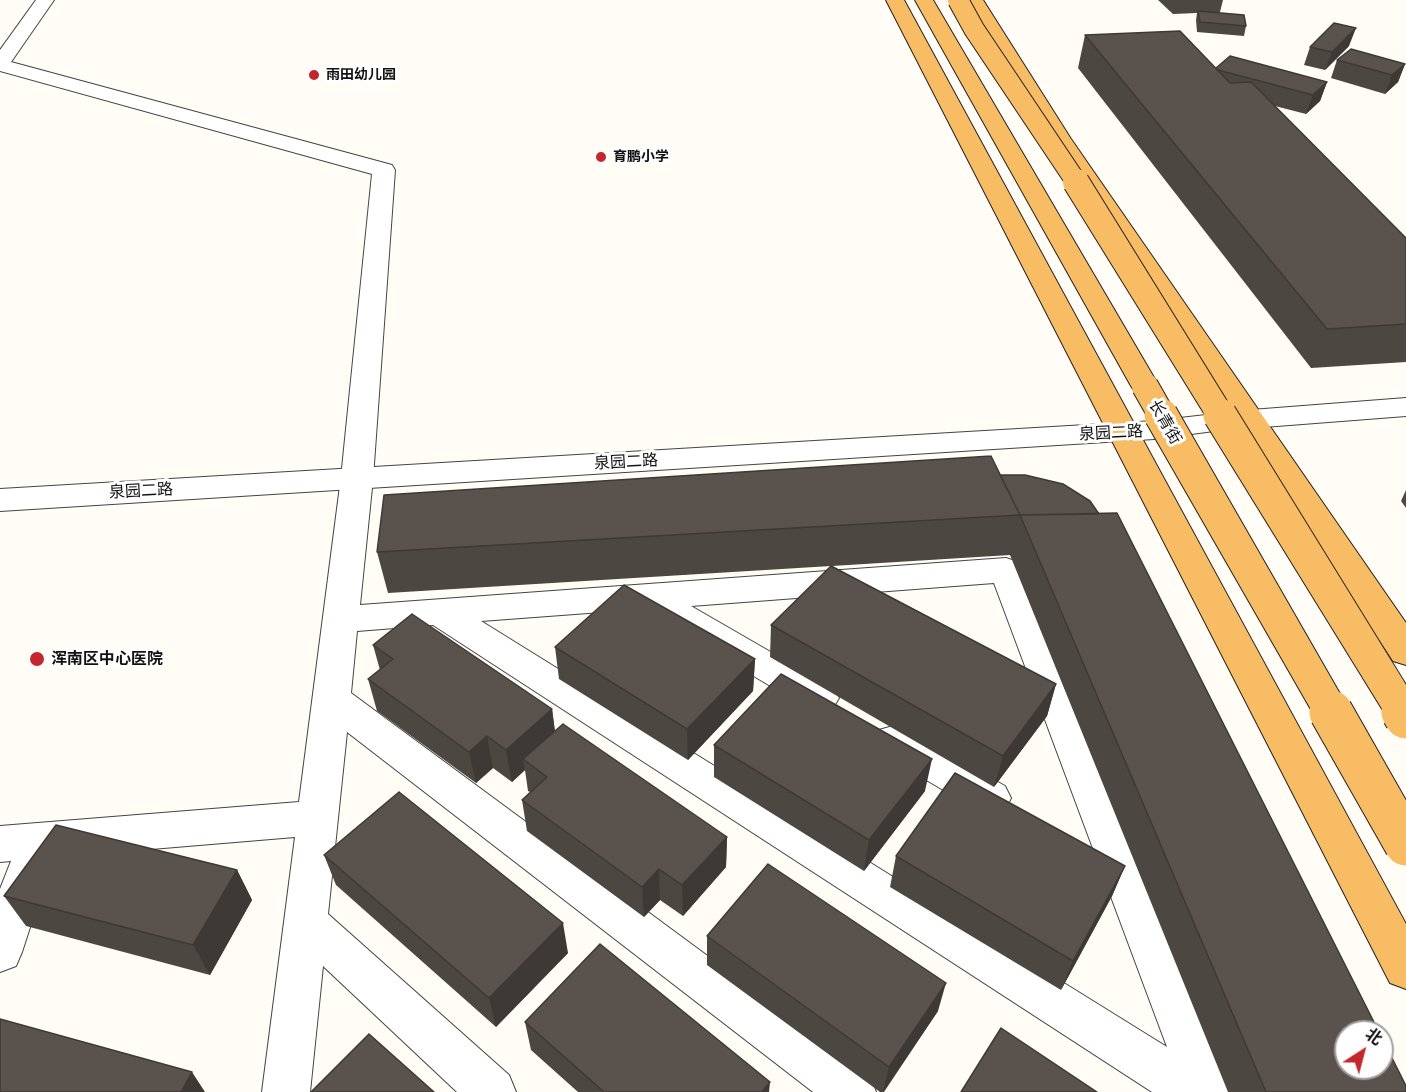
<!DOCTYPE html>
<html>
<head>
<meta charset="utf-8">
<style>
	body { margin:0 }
	#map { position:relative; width:1406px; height:1092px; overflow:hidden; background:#fffdf5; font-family:"Crimson Pro","Noto Sans SC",serif }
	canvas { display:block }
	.north { position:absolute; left:1334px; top:1020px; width:60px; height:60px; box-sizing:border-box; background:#fff; border:2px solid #a0a0a0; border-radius:50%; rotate:36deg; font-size:16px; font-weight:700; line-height:24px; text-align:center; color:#111 }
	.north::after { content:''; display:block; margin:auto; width:21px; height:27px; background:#c4262e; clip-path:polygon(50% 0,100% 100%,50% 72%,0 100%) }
</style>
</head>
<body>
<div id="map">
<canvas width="1406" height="1092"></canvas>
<div class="north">北</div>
</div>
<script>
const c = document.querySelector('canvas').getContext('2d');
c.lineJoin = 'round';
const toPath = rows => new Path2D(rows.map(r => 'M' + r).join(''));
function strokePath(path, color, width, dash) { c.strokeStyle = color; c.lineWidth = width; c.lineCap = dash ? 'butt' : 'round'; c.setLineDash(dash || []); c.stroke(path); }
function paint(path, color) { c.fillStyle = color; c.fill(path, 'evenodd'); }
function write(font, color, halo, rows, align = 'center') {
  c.font = font + ' "Crimson Pro","Noto Sans SC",serif'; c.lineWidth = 6; c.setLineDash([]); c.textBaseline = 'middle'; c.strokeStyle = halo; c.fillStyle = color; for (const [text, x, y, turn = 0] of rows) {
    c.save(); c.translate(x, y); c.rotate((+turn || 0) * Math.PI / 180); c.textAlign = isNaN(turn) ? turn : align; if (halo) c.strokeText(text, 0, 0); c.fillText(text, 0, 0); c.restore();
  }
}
const minor = toPath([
	[36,0,54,0,11,62,392,165,395,170,373,478,360,605,1006,558,1018,562,1232,1092,1152,1092,433,625,357,631,351,693,869,1075,876,1092,813,1092,347,732,328,914,509,1075,516,1092,457,1092,323,966,310,1092,262,1092,295,837,44,858,49,869,22,952,16,966,0,972,0,889,11,861,0,862,0,826,299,802,341,478,372,174,0,71,0,50,36,0],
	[994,583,1167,1047,481,621,642,609,807,708,820,713,833,708,839,698,833,688,691,606,994,583],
	[1406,398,1406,416,1251,428,1241,425,1236,419,1241,413,1251,410,1406,398],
	[893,726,907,730,1005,786,1011,798,1005,810,991,815,977,810,879,752,874,741,879,730,893,726]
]);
const tertiary = toPath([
	[1249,410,1259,413,1264,419,1259,425,1154,439,0,511,0,489,1154,421,1249,410]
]);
const trunk = toPath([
	[886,0,904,0,1406,924,1406,989,1390,983,886,0],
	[915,0,933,0,1159,386,1155,392,1145,395,1135,392,1131,386,915,0],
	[965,0,983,0,1071,139,1406,623,1406,665,1393,661,1049,139,965,0]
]);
strokePath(minor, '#444', 2);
strokePath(tertiary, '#444', 2);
strokePath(trunk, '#222', 2);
paint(minor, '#fff');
paint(tertiary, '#fff');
paint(trunk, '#f7bc64');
const trunkBridgeFar3 = toPath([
	[958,0,974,29,1077,183]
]);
const trunkBridgeFar2 = toPath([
	[1076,182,1221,416],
	[1145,386,1162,416]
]);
const trunkBridgeFar1 = toPath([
	[1161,415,1332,713],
	[1220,415,1404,713]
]);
const trunkBridge = toPath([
	[1331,712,1406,844],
	[1403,712,1406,717]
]);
strokePath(trunkBridgeFar3, '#222', 22, []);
strokePath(trunkBridgeFar2, '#222', 28, []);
strokePath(trunkBridgeFar1, '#222', 35, []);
strokePath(trunkBridge, '#222', 45, []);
strokePath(trunkBridgeFar3, '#f7bc64', 20);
strokePath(trunkBridgeFar2, '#f7bc64', 26);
strokePath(trunkBridgeFar1, '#f7bc64', 33);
strokePath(trunkBridge, '#f7bc64', 43);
paint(toPath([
	[1158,0,1223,0,1220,12,1212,12,1246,26,1244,36,1197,32,1196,20,1197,13,1173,14],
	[1085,35,1216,68,1327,82,1320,101,1306,114,1275,106,1406,238,1406,362,1311,368,1078,68],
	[1349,46,1325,70,1304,65,1310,47],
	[1337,60,1405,64,1398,82,1385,94,1331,78],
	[1000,475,1406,1092,1228,1092,1010,555,832,566,1056,684,1047,716,994,787,770,657,771,625,831,566,388,593,377,552],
	[1406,490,1406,508,1401,501],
	[373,645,552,709,555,731,727,837,726,867,683,916,660,900,644,917,527,831,522,800,530,792,528,791,525,770,512,782,493,768,476,783,377,711,368,679,380,670],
	[555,647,755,659,753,691,688,760,559,679],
	[714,745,925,791,864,871,714,777],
	[324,855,568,953,496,1027,336,885],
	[896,856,1125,866,1112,896,1061,990,890,887],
	[237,870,252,900,210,975,26,926,4,896],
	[707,936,938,1011,884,1092,880,1092,707,965],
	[525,1022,769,1092,578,1092,531,1050]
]), '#4d4742');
paint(toPath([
	[1356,28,1349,46,1325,70,1332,52],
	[1405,64,1398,82,1385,94,1392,75],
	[1327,82,1320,101,1306,114,1313,95],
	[755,659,753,691,688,760,687,729],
	[1056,684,1047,716,994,787,1003,756],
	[552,709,556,741,523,759,525,770,512,782,506,750],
	[487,736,493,768,476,783,469,752],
	[932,759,925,791,864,871,869,840],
	[727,837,726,867,683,916,682,885],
	[1125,866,1112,896,1061,990,1073,961],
	[659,869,660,900,644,917,642,887],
	[237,870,252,900,210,975,193,945],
	[563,923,568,953,496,1027,489,998],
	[946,983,938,1011,883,1092,889,1067],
	[192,1072,205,1092,181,1092],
	[770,1082,769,1092,762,1092]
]), '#3f3936');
const building = toPath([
	[1198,11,1244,15,1246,26,1200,22,1198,11],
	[1334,23,1356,28,1332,52,1310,47,1334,23],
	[1180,31,1230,83,1251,82,1406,238,1406,324,1327,329,1085,35,1180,31],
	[1351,49,1405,64,1392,75,1337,60,1351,49],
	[1230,56,1327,82,1313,95,1218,70,1216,68,1230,56],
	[991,456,1020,515,1117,513,1379,1032,1346,1032,1346,1068,1382,1068,1382,1038,1406,1086,1406,1092,1266,1092,1020,515,377,552,384,495,991,456],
	[1000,475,1025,475,1063,484,1090,501,1099,514,1020,515,1000,475],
	[831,566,1056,684,1003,756,771,625,831,566],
	[624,585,755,659,687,729,555,647,624,585],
	[412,614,552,709,506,750,487,736,469,752,368,679,393,659,373,645,412,614],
	[781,674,932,759,869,840,714,745,781,674],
	[563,724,727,837,682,885,659,869,642,887,522,800,547,777,523,759,563,724],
	[955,773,1125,866,1073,961,896,856,955,773],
	[399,792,563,923,489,998,324,855,399,792],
	[56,825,237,870,193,945,4,896,56,825],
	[768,864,946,983,889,1067,707,936,768,864],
	[600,944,770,1082,762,1092,604,1092,525,1022,600,944],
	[0,1019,192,1072,181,1092,0,1092,0,1019],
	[1001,1028,1097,1092,961,1092,1001,1028],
	[369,1034,434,1092,311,1092,369,1034]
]);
paint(building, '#5a524d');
strokePath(building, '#3f3936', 1.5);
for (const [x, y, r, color] of [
	[314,75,6,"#c4262e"],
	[601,157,6,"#c4262e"],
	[37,659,8,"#c4262e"]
]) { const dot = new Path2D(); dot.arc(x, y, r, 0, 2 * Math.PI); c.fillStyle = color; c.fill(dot); strokePath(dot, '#fff', 2); }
write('bold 14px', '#111', '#fff', [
	["雨田幼儿园",326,75],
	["育鹏小学",613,157]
], 'left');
write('16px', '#111', '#fff', [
	["长青街",1165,422,60],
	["泉园二路",1111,433,-3],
	["泉园二路",626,462,-3],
	["泉园二路",141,491,-3]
]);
write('bold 16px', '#111', '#fff', [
	["浑南区中心医院",51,659]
], 'left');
</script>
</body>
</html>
